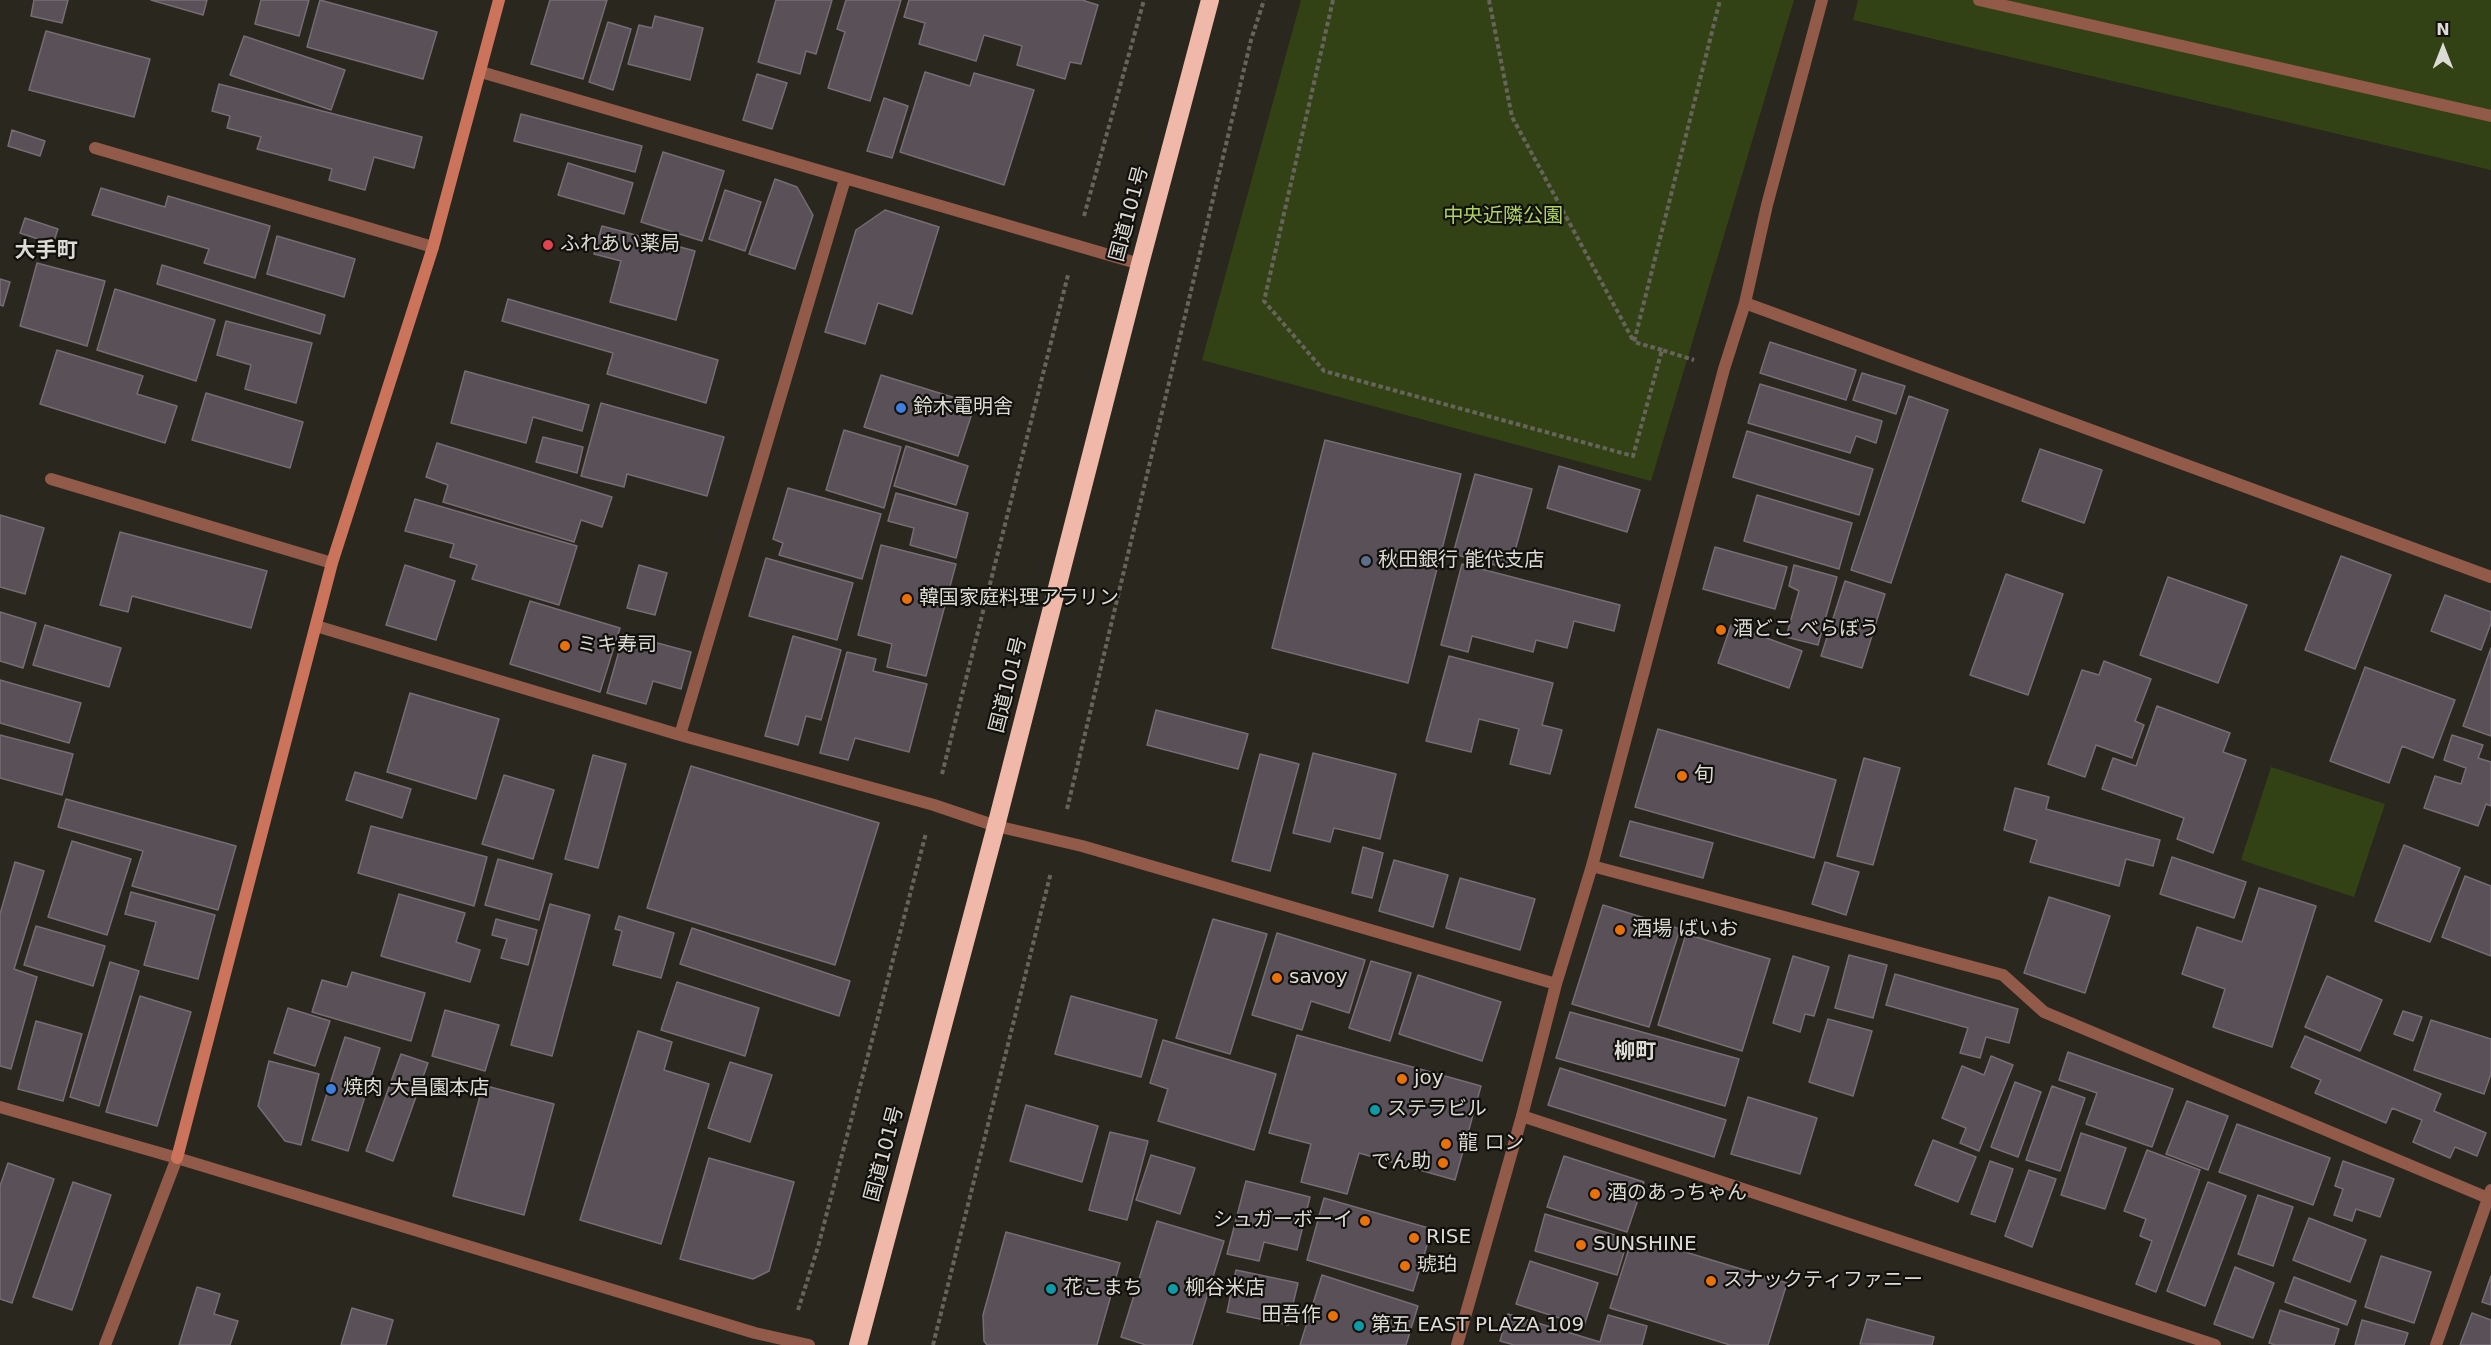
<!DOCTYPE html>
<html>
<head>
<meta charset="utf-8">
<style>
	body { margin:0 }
	#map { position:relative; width:2491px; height:1345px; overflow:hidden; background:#2a271e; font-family:"DejaVu Sans",sans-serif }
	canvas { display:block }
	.north { position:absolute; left:2413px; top:18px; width:60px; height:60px; -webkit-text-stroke:4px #11100c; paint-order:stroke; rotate:0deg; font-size:16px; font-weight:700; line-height:24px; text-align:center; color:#dddbd5 }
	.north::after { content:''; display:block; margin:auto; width:21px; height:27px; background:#dddbd5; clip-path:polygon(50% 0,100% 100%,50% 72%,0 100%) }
</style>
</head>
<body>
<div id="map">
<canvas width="2491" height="1345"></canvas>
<div class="north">N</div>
</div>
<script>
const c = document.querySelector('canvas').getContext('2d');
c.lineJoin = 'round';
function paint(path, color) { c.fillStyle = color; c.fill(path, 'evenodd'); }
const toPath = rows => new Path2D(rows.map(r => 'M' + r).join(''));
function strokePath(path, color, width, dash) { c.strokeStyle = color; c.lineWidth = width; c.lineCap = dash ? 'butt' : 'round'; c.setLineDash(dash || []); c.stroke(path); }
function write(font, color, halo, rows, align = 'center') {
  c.font = font + ' "DejaVu Sans","Noto Sans JP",sans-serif'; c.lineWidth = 4.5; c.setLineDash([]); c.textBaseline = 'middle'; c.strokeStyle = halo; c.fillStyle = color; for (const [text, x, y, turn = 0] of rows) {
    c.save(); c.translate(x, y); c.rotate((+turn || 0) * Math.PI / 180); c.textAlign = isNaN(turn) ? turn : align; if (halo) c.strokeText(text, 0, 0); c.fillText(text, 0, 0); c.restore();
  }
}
paint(toPath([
	[1301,0,1794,0,1651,481,1202,360],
	[1858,0,2491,0,2491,170,1853,20],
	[2271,767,2385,804,2354,897,2241,860]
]), '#334214');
const building = toPath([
	[34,0,68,0,62,23,31,16,34,0],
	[151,0,207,0,203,15,151,0],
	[261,0,309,0,299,36,255,24,261,0],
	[320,0,437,32,423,79,307,47,320,0],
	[550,0,607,0,583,79,531,64,550,0],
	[776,0,832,0,816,54,806,51,800,74,758,62,776,0],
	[846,0,901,0,870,101,828,88,845,32,837,29,846,0],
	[909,0,1082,0,1098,5,1081,64,1070,62,1065,79,1017,65,1022,46,984,35,976,61,919,44,925,23,904,17,909,0],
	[655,16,703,28,690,80,628,64,639,25,652,28,655,16],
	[608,22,631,29,613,90,589,82,608,22],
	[46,31,150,59,134,117,29,90,46,31],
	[244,36,345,70,331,110,230,75,244,36],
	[925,72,970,86,974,73,1034,90,1004,185,900,152,925,72],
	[757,74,787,83,772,129,743,120,757,74],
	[219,84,422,137,414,168,374,157,365,190,329,180,332,169,257,149,261,137,227,128,230,116,212,111,219,84],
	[884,98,908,106,892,158,867,151,884,98],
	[521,114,642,146,635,172,514,141,521,114],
	[12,130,45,141,40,156,8,146,12,130],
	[663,152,724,171,702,241,641,222,663,152],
	[568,163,633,183,624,214,558,195,568,163],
	[775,179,797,187,813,215,795,269,749,254,775,179],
	[101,188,165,207,168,196,270,226,255,278,204,263,209,249,92,215,101,188],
	[725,190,761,202,745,251,709,239,725,190],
	[885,210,939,227,912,314,878,303,865,344,825,332,856,230,885,210],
	[25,218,58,229,53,244,20,233,25,218],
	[602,226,695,251,676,320,610,302,621,261,594,254,602,226],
	[277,236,355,259,344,297,267,274,277,236],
	[37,263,105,281,87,346,20,326,37,263],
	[162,265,325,315,320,334,157,284,162,265],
	[0,279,10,282,3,306,0,305,0,279],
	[115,289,215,320,196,381,97,350,115,289],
	[508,299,718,360,706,403,607,374,613,353,502,321,508,299],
	[226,321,312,343,296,403,245,389,251,365,217,355,226,321],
	[1770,342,1856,370,1846,400,1760,373,1770,342],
	[57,350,143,376,137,394,177,406,165,443,40,404,57,350],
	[465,371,589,405,582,431,533,417,526,443,451,423,465,371],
	[1862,373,1905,386,1896,414,1853,400,1862,373],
	[881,375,975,404,958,456,864,427,881,375],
	[1760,384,1882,421,1876,443,1856,436,1850,453,1748,423,1760,384],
	[206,393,303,422,290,468,192,440,206,393],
	[1909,396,1948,410,1891,583,1851,570,1909,396],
	[601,403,724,437,707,496,627,474,624,487,581,476,601,403],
	[844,430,901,447,884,508,826,490,844,430],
	[1747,431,1873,469,1859,515,1733,477,1747,431],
	[543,437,583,447,577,473,536,462,543,437],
	[1325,440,1461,474,1408,683,1272,648,1325,440],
	[437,443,612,497,602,527,581,520,574,542,443,502,448,485,426,477,437,443],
	[906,446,968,466,956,505,894,486,906,446],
	[2040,449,2102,470,2084,523,2022,501,2040,449],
	[1559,466,1640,490,1627,532,1547,508,1559,466],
	[1475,474,1532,489,1510,569,1453,554,1475,474],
	[788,488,881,514,862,579,779,555,783,543,773,539,788,488],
	[896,493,968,513,956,558,910,545,914,528,888,521,896,493],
	[1757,495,1852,523,1839,569,1744,541,1757,495],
	[415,499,577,546,559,605,472,579,477,565,450,557,454,544,405,531,415,499],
	[0,515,44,528,25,594,0,587,0,515],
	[120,532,267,571,251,628,132,596,128,612,100,605,120,532],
	[881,545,956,564,926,676,887,667,892,644,858,635,881,545],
	[1715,547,1787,567,1775,609,1703,589,1715,547],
	[2341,556,2391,575,2355,669,2305,650,2341,556],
	[766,558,853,583,837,640,749,616,766,558],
	[1462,564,1620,605,1614,631,1574,621,1567,648,1536,640,1533,652,1472,636,1468,652,1441,645,1462,564],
	[405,565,455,581,436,640,386,625,405,565],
	[639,565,667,573,655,615,627,608,639,565],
	[1794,565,1837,577,1818,645,1786,637,1799,591,1789,586,1794,565],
	[2006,574,2063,594,2028,695,1970,675,2006,574],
	[2168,577,2247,605,2218,683,2140,655,2168,577],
	[1845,581,1885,594,1862,668,1821,656,1845,581],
	[2445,595,2491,612,2491,623,2481,650,2431,631,2445,595],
	[530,601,620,628,600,692,510,664,530,601],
	[0,612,36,623,23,668,0,661,0,612],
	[45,625,121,648,109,687,33,665,45,625],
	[1731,625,1802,651,1789,688,1718,663,1731,625],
	[624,634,691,652,681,689,653,681,646,704,607,693,624,634],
	[793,636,841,650,821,720,806,716,798,745,765,736,793,636],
	[2491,648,2491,736,2463,726,2491,648],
	[847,652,876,659,873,671,927,684,909,752,855,738,848,760,820,753,847,652],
	[1449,656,1553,683,1542,725,1562,730,1550,774,1510,764,1519,729,1479,719,1471,752,1426,741,1449,656],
	[2104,661,2151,679,2135,721,2144,725,2132,758,2096,745,2085,777,2048,764,2082,670,2099,675,2104,661],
	[2365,667,2455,700,2433,758,2402,746,2389,783,2330,761,2365,667],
	[0,680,81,703,69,743,0,723,0,680],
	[410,693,499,719,476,799,387,772,410,693],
	[2157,706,2230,733,2223,752,2246,760,2213,853,2177,839,2184,818,2102,789,2113,758,2136,766,2157,706],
	[1156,710,1248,734,1238,769,1147,745,1156,710],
	[1658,729,1836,780,1814,858,1635,807,1658,729],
	[0,735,73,754,62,795,0,778,0,735],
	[2452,735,2483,745,2478,758,2491,762,2491,806,2486,804,2478,826,2424,808,2435,776,2461,784,2466,768,2444,760,2452,735],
	[1313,753,1396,774,1380,839,1334,828,1330,842,1293,833,1313,753],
	[1260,754,1299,764,1270,871,1232,861,1260,754],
	[593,755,626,764,598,868,565,859,593,755],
	[1864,758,1900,768,1873,865,1837,856,1864,758],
	[691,766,879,823,835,965,647,908,691,766],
	[355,772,411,789,402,818,346,800,355,772],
	[504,775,554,790,533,859,482,844,504,775],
	[2015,788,2049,797,2046,809,2160,840,2153,866,2126,859,2119,886,2030,862,2037,840,2004,830,2015,788],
	[66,799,236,846,218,910,132,886,143,851,58,827,66,799],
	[1630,821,1713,843,1703,878,1620,856,1630,821],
	[371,826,487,857,474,906,358,873,371,826],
	[72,841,131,859,107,935,48,917,72,841],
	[2404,845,2460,868,2430,942,2375,921,2404,845],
	[1363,847,1383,853,1372,898,1352,893,1363,847],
	[2172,857,2246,882,2234,918,2160,894,2172,857],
	[498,859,552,874,539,920,485,905,498,859],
	[1394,860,1448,875,1433,927,1379,911,1394,860],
	[15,862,44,871,14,969,37,977,11,1069,0,1066,0,914,15,862],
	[1825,862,1859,872,1846,915,1812,904,1825,862],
	[2465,876,2491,886,2491,956,2442,937,2465,876],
	[1460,878,1535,899,1520,950,1446,928,1460,878],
	[2259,888,2316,906,2272,1047,2213,1027,2225,989,2182,974,2197,927,2242,942,2259,888],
	[131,892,215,915,198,979,144,965,156,922,125,914,131,892],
	[399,894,465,913,456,942,480,950,470,982,381,956,399,894],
	[2049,897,2110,916,2085,993,2024,973,2049,897],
	[550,904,590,915,552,1056,511,1045,550,904],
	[1603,905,1680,929,1649,1027,1572,1004,1603,905],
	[619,916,674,933,661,978,613,965,622,931,615,929,619,916],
	[496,919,537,930,528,965,501,958,507,939,492,935,496,919],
	[1213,919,1267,934,1230,1054,1176,1038,1213,919],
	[36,926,105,946,93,986,24,965,36,926],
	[692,928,850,981,839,1016,680,964,692,928],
	[1277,933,1365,960,1349,1013,1311,1001,1302,1030,1252,1015,1277,933],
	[1686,934,1770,959,1742,1051,1658,1025,1686,934],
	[1849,955,1887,965,1873,1018,1835,1008,1849,955],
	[1793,956,1829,967,1814,1016,1805,1014,1800,1032,1773,1023,1793,956],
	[1371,961,1411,973,1390,1041,1349,1028,1371,961],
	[110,962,139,971,99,1106,70,1097,110,962],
	[352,972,425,993,411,1041,312,1012,322,980,347,987,352,972],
	[1895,974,2018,1009,2009,1043,1986,1037,1980,1058,1960,1053,1968,1028,1886,1005,1895,974],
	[1418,975,1501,1002,1482,1061,1399,1034,1418,975],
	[2327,976,2382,1000,2360,1051,2305,1027,2327,976],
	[677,982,759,1008,745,1056,661,1030,677,982],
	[140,996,191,1012,157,1126,106,1112,140,996],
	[1071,996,1157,1020,1141,1077,1055,1054,1071,996],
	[288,1008,330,1021,315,1066,274,1053,288,1008],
	[445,1010,499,1025,485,1071,432,1056,445,1010],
	[2403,1011,2422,1017,2413,1041,2394,1034,2403,1011],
	[1570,1012,1739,1059,1725,1106,1556,1058,1570,1012],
	[1828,1019,1872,1031,1853,1096,1809,1082,1828,1019],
	[2431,1020,2491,1039,2491,1074,2484,1094,2414,1070,2431,1020],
	[36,1021,82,1034,63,1101,18,1089,36,1021],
	[638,1031,672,1042,664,1070,709,1084,661,1244,580,1220,638,1031],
	[1297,1035,1481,1086,1455,1180,1359,1153,1347,1194,1301,1182,1311,1144,1269,1133,1297,1035],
	[2305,1036,2441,1094,2434,1111,2486,1133,2477,1156,2455,1147,2450,1158,2413,1142,2422,1120,2392,1108,2386,1123,2315,1093,2321,1080,2291,1067,2305,1036],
	[345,1037,380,1048,348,1151,312,1140,345,1037],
	[1163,1040,1276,1074,1254,1150,1158,1121,1168,1089,1150,1083,1163,1040],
	[2068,1052,2173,1089,2152,1147,2086,1124,2097,1093,2059,1080,2068,1052],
	[401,1054,428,1063,393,1161,366,1151,401,1054],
	[1991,1056,2013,1065,1979,1151,1960,1143,1966,1128,1942,1118,1962,1066,1984,1075,1991,1056],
	[269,1061,319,1074,301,1145,285,1141,258,1106,269,1061],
	[730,1062,772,1075,750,1142,708,1128,730,1062],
	[1560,1068,1726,1120,1714,1157,1548,1105,1560,1068],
	[2015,1082,2041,1092,2018,1157,1991,1147,2015,1082],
	[483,1085,554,1104,524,1215,453,1196,483,1085],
	[2052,1086,2085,1098,2060,1171,2026,1160,2052,1086],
	[1748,1097,1817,1118,1800,1174,1731,1154,1748,1097],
	[2187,1101,2228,1116,2208,1170,2166,1154,2187,1101],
	[1026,1105,1098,1126,1082,1182,1010,1161,1026,1105],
	[2237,1124,2330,1158,2313,1205,2219,1172,2237,1124],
	[1110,1132,1148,1141,1127,1220,1089,1210,1110,1132],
	[2081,1133,2126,1148,2105,1209,2061,1195,2081,1133],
	[1933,1140,1976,1157,1958,1202,1915,1185,1933,1140],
	[2147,1150,2200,1170,2156,1292,2136,1284,2152,1241,2140,1236,2146,1219,2124,1211,2147,1150],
	[1151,1155,1195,1168,1180,1214,1136,1200,1151,1155],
	[1564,1156,1644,1182,1627,1232,1547,1207,1564,1156],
	[709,1158,794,1182,769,1271,753,1279,680,1259,709,1158],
	[1990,1161,2013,1169,1995,1222,1971,1214,1990,1161],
	[2343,1161,2394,1179,2380,1217,2356,1209,2352,1221,2334,1215,2343,1189,2335,1186,2343,1161],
	[8,1163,54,1179,12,1303,0,1299,0,1186,8,1163],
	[2029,1170,2056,1179,2032,1247,2005,1236,2029,1170],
	[1246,1181,1310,1197,1297,1250,1264,1242,1259,1261,1227,1254,1246,1181],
	[73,1182,111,1195,72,1310,33,1297,73,1182],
	[2208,1182,2246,1196,2205,1306,2167,1291,2208,1182],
	[2258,1195,2293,1207,2273,1266,2238,1254,2258,1195],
	[1324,1198,1432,1229,1413,1291,1307,1260,1324,1198],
	[1545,1214,1628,1239,1617,1275,1535,1251,1545,1214],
	[2309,1218,2366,1240,2350,1282,2293,1260,2309,1218],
	[1157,1221,1224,1241,1192,1345,1146,1345,1121,1337,1157,1221],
	[1006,1232,1120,1263,1097,1345,987,1345,984,1341,983,1315,1006,1232],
	[1633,1236,1787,1283,1768,1345,1730,1345,1610,1308,1633,1236],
	[2381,1256,2431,1272,2414,1323,2365,1307,2381,1256],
	[1530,1261,1598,1283,1584,1326,1516,1304,1530,1261],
	[2235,1267,2274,1283,2253,1338,2214,1324,2235,1267],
	[1236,1270,1298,1283,1288,1325,1227,1312,1236,1270],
	[1322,1275,1418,1306,1406,1345,1300,1345,1322,1275],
	[2491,1276,2491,1305,2482,1302,2491,1276],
	[2294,1277,2356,1301,2347,1325,2285,1302,2294,1277],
	[197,1287,220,1294,214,1314,238,1321,230,1345,179,1345,197,1287],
	[352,1308,393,1320,386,1345,341,1345,352,1308],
	[2280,1310,2339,1329,2334,1345,2275,1345,2269,1343,2280,1310],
	[2472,1313,2491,1320,2491,1345,2460,1345,2472,1313],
	[1508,1314,1600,1342,1608,1315,1647,1326,1642,1345,1514,1345,1500,1341,1508,1314],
	[1867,1319,1934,1337,1932,1345,1860,1344,1867,1319],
	[2362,1320,2408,1333,2404,1345,2355,1345,2362,1320]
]);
paint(building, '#5a5058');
strokePath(building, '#766c74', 1.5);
strokePath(toPath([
	[1333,0,1264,301,1324,371,1633,456,1662,350,1694,360],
	[1489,0,1512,117,1634,342],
	[1084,216,1144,0],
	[1662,350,1634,342,1720,0],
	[942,774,1068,275],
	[1067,809,1251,40,1264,0],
	[798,1310,818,1247,926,833],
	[933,1345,1051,872]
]), '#67645c', 4, [4.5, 3]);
strokePath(toPath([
	[95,148,433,247],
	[1592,866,2003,975,2044,1012,2488,1198]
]), '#915a49', 12);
strokePath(toPath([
	[1979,0,2491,116],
	[481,72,1140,264],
	[1745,303,2491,577],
	[51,479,332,563],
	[316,626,680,735,934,805,996,826,1082,846,1556,984],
	[680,735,845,179],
	[0,1107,177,1158,755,1333,809,1345],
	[1522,1116,2215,1345],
	[105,1345,177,1158],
	[1457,1345,1522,1116,1556,984,1592,866,1724,369,1745,303,1767,205,1822,0],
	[2436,1345,2491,1190]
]), '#915a49', 12);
strokePath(toPath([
	[177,1158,332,563,433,247,499,0]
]), '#cc745b', 12);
strokePath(toPath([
	[858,1345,996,826,1140,264,1210,0]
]), '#f0b8a8', 18);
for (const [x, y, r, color] of [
	[548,245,6,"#e0444e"],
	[901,408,6,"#3f7fe0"],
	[1366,561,6,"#5c6f8a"],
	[907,599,6,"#e8710a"],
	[1721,630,6,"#e8710a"],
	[565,646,6,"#e8710a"],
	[1682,776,6,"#e8710a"],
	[1620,930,6,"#e8710a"],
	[1277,978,6,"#e8710a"],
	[1402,1079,6,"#e8710a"],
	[331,1089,6,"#3f7fe0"],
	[1375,1110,6,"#0f9aa8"],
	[1446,1144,6,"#e8710a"],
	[1443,1163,6,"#e8710a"],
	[1595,1194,6,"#e8710a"],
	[1365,1221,6,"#e8710a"],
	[1414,1238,6,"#e8710a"],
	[1581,1245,6,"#e8710a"],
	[1405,1266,6,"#e8710a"],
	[1711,1281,6,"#e8710a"],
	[1051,1289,6,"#0f9aa8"],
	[1173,1289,6,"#0f9aa8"],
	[1333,1316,6,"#e8710a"],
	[1359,1326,6,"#0f9aa8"]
]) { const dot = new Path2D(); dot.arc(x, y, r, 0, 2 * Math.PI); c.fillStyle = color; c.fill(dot); strokePath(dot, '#11100c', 2); }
write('20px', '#dddbd5', '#11100c', [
	["国道101号",1130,214,-75],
	["国道101号",1009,685,-76],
	["国道101号",885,1154,-75]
]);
write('20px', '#aed265', '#11100c', [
	["中央近隣公園",1503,217]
]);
write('20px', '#dddbd5', '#11100c', [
	["ふれあい薬局",560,245],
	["鈴木電明舎",913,408],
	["秋田銀行 能代支店",1378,561],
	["韓国家庭料理アラリン",919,599],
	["酒どこ べらぼう",1733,630],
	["ミキ寿司",577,646],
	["旬",1694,776],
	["酒場 ばいお",1632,930],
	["savoy",1289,978],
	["joy",1414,1079],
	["焼肉 大昌園本店",343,1089],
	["ステラビル",1387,1110],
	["龍 ロン",1458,1144],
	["でん助",1431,1163,"right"],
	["酒のあっちゃん",1607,1194],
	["シュガーボーイ",1353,1221,"right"],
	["RISE",1426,1238],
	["SUNSHINE",1593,1245],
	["琥珀",1417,1266],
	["スナックティファニー",1723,1281],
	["花こまち",1063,1289],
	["柳谷米店",1185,1289],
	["田吾作",1321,1316,"right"],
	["第五 EAST PLAZA 109",1371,1326]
], 'left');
write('bold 21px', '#dddbd5', '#11100c', [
	["大手町",46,252],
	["柳町",1635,1053]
]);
</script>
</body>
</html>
